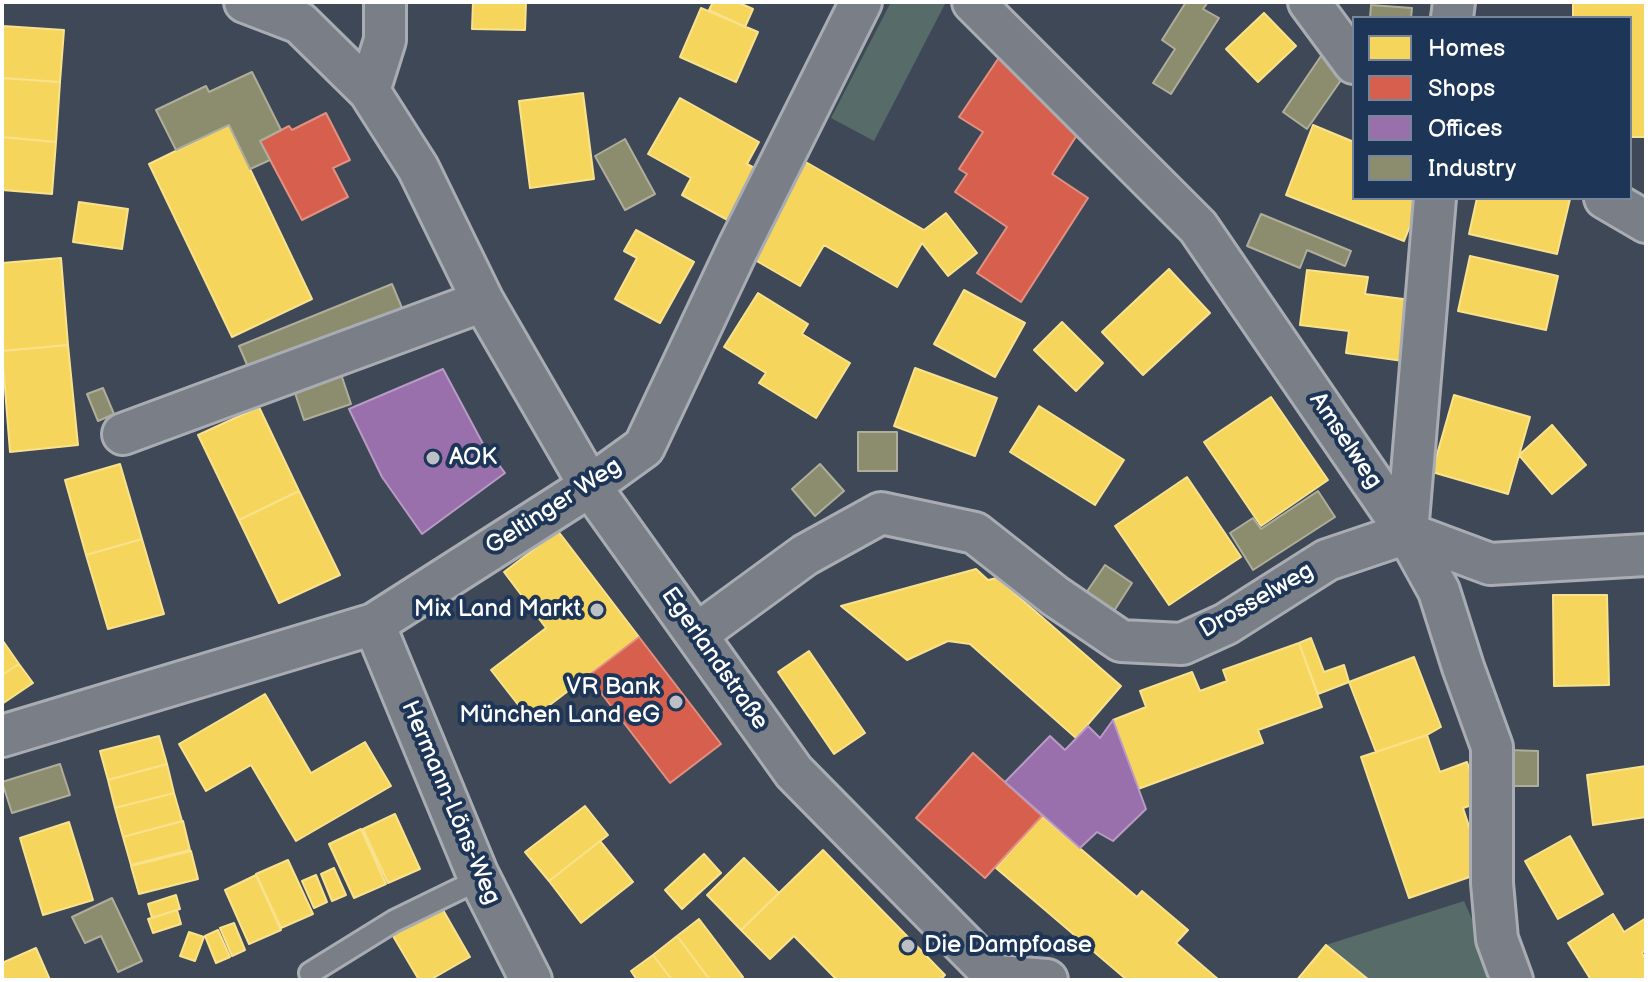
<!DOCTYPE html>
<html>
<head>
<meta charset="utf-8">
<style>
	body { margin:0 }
	#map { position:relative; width:1648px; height:982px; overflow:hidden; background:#3f4856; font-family:"Balsamiq Sans",sans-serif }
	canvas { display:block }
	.frame { position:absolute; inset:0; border:4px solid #fff; pointer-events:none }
	.legend { position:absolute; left:1352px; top:16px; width:280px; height:184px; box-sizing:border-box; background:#1d3557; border:2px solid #77869a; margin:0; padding:10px 14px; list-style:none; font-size:24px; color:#fff }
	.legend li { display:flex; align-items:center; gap:16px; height:40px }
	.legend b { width:40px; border:2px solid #77869a }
</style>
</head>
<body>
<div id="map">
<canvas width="1648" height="982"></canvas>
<div class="frame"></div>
<ul class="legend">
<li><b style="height:22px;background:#f6d55c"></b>Homes</li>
<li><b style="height:22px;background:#d6604d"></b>Shops</li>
<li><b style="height:22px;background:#9970ab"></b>Offices</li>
<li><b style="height:22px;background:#8c8c6e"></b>Industry</li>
</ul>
</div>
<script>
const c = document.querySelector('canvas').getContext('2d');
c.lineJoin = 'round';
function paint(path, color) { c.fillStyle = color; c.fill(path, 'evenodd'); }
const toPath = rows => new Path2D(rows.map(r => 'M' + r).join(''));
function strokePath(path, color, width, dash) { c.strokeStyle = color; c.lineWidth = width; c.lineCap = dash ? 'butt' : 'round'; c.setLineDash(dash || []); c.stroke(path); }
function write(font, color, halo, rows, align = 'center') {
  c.font = font + ' "Balsamiq Sans",sans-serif'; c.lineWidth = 8; c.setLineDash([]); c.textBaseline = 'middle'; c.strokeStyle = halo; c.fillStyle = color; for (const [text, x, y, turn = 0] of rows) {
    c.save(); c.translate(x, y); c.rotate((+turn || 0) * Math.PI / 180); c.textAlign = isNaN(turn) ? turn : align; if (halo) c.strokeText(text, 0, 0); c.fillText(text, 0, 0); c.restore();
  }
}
paint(toPath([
	[891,2,946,2,874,141,831,118],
	[1464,901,1499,980,1369,980,1326,945]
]), '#576b69');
const homes = toPath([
	[473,2,526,2,525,30,472,29,473,2],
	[713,2,737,2,753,9,745,27,709,10,713,2],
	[1573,2,1646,2,1646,137,1630,137,1630,18,1573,18,1573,2],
	[701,8,758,32,736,82,680,57,701,8],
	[1264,13,1296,46,1258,82,1226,49,1264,13],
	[3,26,64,30,60,82,2,78,3,26],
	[2,78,60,82,56,142,2,137,2,78],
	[583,93,594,179,530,188,519,101,583,93],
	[680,98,759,142,747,164,762,172,733,223,682,195,691,178,648,154,680,98],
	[229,125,312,299,232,337,149,164,229,125],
	[1313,125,1354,142,1354,198,1421,198,1404,241,1286,195,1313,125],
	[2,137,56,142,52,194,2,190,2,137],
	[804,161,924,230,946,213,977,253,948,276,922,243,897,287,824,245,800,286,748,256,804,161],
	[1477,198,1570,199,1557,254,1469,234,1477,198],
	[79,202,128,209,122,249,73,242,79,202],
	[636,230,694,262,660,323,615,299,637,258,624,251,636,230],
	[1470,256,1558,276,1546,330,1458,311,1470,256],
	[61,258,68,345,2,351,2,263,61,258],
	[1169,269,1210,313,1143,375,1102,332,1169,269],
	[1307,270,1368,277,1365,294,1411,300,1403,361,1346,353,1349,331,1300,325,1307,270],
	[964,290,1025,323,995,377,934,344,964,290],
	[758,293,808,324,802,334,850,363,816,418,759,383,766,373,724,347,758,293],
	[1062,322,1103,363,1076,391,1034,350,1062,322],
	[68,345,78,445,10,452,2,351,68,345],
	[915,368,997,398,975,456,894,426,915,368],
	[1454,395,1530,417,1508,494,1432,472,1454,395],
	[1271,397,1328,480,1261,526,1204,442,1271,397],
	[1039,406,1124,460,1095,505,1010,452,1039,406],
	[259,407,299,491,239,520,198,435,259,407],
	[1552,425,1586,465,1552,494,1519,455,1552,425],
	[120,464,142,539,86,555,65,480,120,464],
	[1187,477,1241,557,1169,605,1115,526,1187,477],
	[299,491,340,575,279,603,239,520,299,491],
	[558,531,639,637,530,720,491,670,546,628,504,572,558,531],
	[142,539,164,614,108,629,86,555,142,539],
	[976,569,988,580,997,578,1121,686,1076,738,970,644,948,641,907,660,841,606,976,569],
	[1553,595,1607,595,1609,685,1554,686,1553,595],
	[1311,638,1324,672,1344,665,1349,682,1318,694,1299,643,1311,638],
	[3,641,19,664,2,675,2,642,3,641],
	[1299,643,1322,707,1258,730,1263,743,1138,789,1113,720,1146,707,1140,691,1192,672,1200,691,1227,681,1223,670,1299,643],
	[809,651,865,733,834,754,778,672,809,651],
	[1414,657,1441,727,1427,735,1376,752,1349,682,1414,657],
	[19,664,33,683,2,704,2,675,19,664],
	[265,694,311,773,365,742,391,786,296,841,251,765,206,791,179,744,265,694],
	[1427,735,1440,772,1467,762,1481,802,1463,808,1484,872,1409,898,1361,757,1427,735],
	[159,736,167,764,108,780,100,751,159,736],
	[167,764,174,793,115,808,108,780,167,764],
	[1646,766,1646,817,1593,825,1587,775,1646,766],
	[174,793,182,821,123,837,115,808,174,793],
	[585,806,608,835,549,881,525,852,585,806],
	[395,814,420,869,388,883,363,829,395,814],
	[1042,816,1137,897,1142,891,1188,930,1176,943,1219,980,1127,980,996,868,1042,816],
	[183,821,190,850,131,865,123,837,183,821],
	[69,822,93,900,43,915,20,838,69,822],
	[361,829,386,884,354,898,329,844,361,829],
	[1570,836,1603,894,1558,919,1525,861,1570,836],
	[600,841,633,882,581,923,549,881,600,841],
	[823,850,945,975,940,980,837,980,794,936,770,959,741,930,823,850],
	[191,851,198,879,139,894,131,866,191,851],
	[704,854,721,873,682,909,665,890,704,854],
	[744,858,779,893,741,930,707,895,744,858],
	[288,860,313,914,281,928,256,874,288,860],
	[334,868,346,895,332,901,321,874,334,868],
	[256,875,281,930,249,944,225,890,256,875],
	[316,875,327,902,314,908,302,881,316,875],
	[176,895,180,909,152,918,148,904,176,895],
	[439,903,470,957,430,980,419,980,390,931,439,903],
	[177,910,181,924,153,933,148,919,177,910],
	[1613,914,1624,932,1646,918,1646,950,1642,953,1646,960,1646,980,1591,980,1568,943,1613,914],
	[699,919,743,977,740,980,710,980,677,936,699,919],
	[234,923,245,950,232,956,220,928,234,923],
	[218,930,230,957,216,963,205,936,218,930],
	[189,932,204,937,195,961,180,956,189,932],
	[677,936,710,980,672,980,653,955,677,936],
	[1326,945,1369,980,1297,980,1326,945],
	[36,948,50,980,2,980,2,963,36,948],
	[653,955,672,980,637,980,631,971,653,955]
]);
paint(homes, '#f6d55c');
strokePath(homes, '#f9e28d', 2);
const shops = toPath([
	[1000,56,1084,124,1052,174,1088,198,1021,302,977,273,1007,227,955,192,967,174,959,169,983,132,959,117,1000,56],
	[326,113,350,160,333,168,348,197,302,220,260,141,289,126,292,130,326,113],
	[639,637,721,744,670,783,588,676,639,637],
	[973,753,1042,816,985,878,916,818,973,753]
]);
paint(shops, '#d6604d');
strokePath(shops, '#e29082', 2);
const offices = toPath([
	[443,369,482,442,505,473,422,534,382,477,349,409,443,369],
	[1113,720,1146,809,1113,841,1097,832,1080,848,1005,782,1050,736,1065,750,1088,726,1100,738,1113,720]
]);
paint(offices, '#9970ab');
strokePath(offices, '#b89bc4', 2);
const industry = toPath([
	[1186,2,1208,2,1203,9,1219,18,1171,94,1153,83,1175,49,1162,40,1186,2],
	[1371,5,1412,8,1411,18,1370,18,1371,5],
	[1321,56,1346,73,1307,129,1283,112,1321,56],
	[252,72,281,130,260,141,270,160,250,169,229,125,176,150,156,110,206,86,209,92,252,72],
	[625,139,655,194,625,210,595,156,625,139],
	[1261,214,1351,251,1345,266,1307,250,1300,268,1247,246,1261,214],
	[392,284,407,320,254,381,239,346,392,284],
	[339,368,351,404,304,420,292,384,339,368],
	[103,388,114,414,98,421,87,394,103,388],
	[858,432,897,432,897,471,858,471,858,432],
	[820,464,844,491,815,516,792,489,820,464],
	[1318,491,1335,517,1253,570,1230,533,1253,518,1261,529,1318,491],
	[1105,565,1132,583,1114,611,1086,593,1105,565],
	[1509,750,1538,751,1538,786,1509,786,1509,750],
	[60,764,70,795,12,813,2,782,60,764],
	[112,898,142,961,118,972,101,936,85,943,72,917,112,898]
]);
paint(industry, '#8c8c6e');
strokePath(industry, '#aeae9a', 2);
const lane = toPath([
	[310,973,394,921,480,879]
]);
const street = toPath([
	[245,2,300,23,369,91,418,168,483,301,590,486,794,772,999,980],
	[973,2,1198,227,1407,533,1439,591,1463,667,1492,747,1492,883,1497,939,1512,980],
	[1309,2,1354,63],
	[1452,18,1454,2],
	[369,91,385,40,385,2],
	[1605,198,1646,222],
	[123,434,483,301],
	[1407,533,1490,564,1646,555],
	[374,624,477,873,531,980],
	[697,634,805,555,881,513,975,533,1055,596,1121,641,1182,644,1226,624,1327,560,1407,533,1435,198],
	[2,736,374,624,590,486,644,447,738,248,861,2],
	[997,976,1047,980]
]);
strokePath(lane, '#a9adb3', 26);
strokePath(street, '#a9adb3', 46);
strokePath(lane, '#7a7f87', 20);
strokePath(street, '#7a7f87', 40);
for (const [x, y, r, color] of [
	[433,458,8,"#bcbfc4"],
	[597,610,8,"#bcbfc4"],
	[676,702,8,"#bcbfc4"],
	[908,946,8,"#bcbfc4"]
]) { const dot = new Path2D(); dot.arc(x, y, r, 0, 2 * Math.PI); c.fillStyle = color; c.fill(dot); strokePath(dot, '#1d3557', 3); }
write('24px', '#fff', '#1d3557', [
	["Amselweg",1345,441,56],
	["Geltinger Weg",554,507,-33],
	["Drosselweg",1257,601,-30],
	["Egerlandstraße",714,659,55],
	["Hermann-Löns-Weg",450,803,67]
]);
write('24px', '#fff', '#1d3557', [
	["AOK",449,458],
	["Mix Land Markt",581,610,"right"],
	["VR Bank",660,688,"right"],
	["München Land eG",660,716,"right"],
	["Die Dampfoase",924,946]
], 'left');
</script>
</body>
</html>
